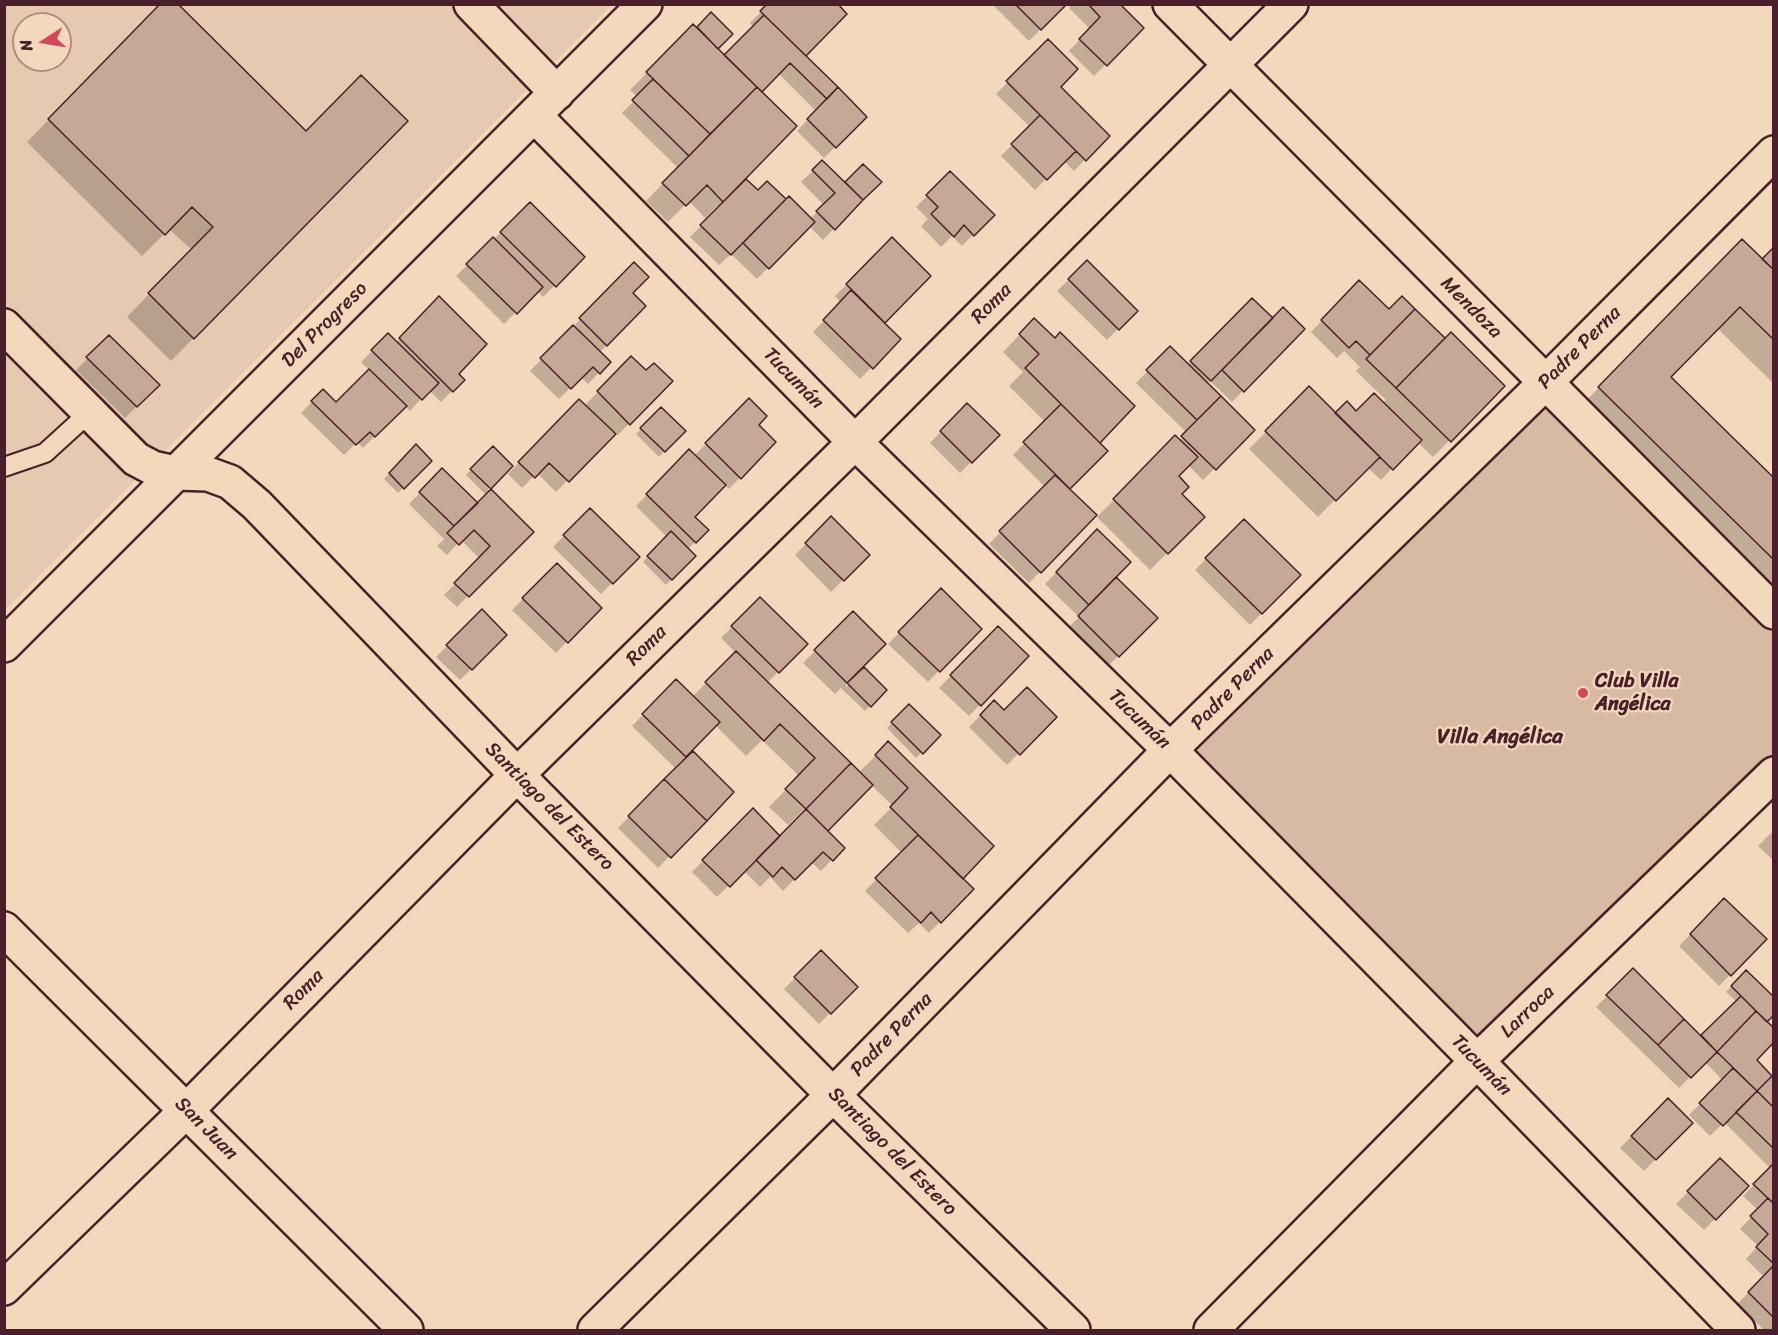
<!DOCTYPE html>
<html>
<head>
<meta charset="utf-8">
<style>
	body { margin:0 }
	#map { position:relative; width:1778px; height:1335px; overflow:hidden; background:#f4d8bb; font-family:Sriracha,sans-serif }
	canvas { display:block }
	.frame { position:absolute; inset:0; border:6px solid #4a1f2b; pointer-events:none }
	.north { position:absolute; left:12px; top:12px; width:60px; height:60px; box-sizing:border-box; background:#f4d8bb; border:2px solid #b08e81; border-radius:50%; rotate:258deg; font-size:16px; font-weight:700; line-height:24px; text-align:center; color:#4a1f2b }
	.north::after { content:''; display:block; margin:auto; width:21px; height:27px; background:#d1495b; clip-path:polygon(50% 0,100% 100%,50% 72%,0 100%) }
</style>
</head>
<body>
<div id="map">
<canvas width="1778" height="1335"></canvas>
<div class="frame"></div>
<div class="north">N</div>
</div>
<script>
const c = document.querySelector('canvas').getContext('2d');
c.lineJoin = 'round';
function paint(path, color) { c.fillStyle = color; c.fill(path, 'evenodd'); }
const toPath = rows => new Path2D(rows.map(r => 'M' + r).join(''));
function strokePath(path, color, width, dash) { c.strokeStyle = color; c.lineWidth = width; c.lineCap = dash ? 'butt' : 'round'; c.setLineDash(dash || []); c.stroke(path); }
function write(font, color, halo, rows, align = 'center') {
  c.font = font + ' Sriracha,sans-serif'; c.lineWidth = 4.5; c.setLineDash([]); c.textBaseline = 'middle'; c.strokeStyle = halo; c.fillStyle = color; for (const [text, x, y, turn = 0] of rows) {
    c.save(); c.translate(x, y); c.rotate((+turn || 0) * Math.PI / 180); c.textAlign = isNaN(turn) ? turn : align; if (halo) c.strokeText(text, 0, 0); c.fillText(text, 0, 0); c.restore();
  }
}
paint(toPath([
	[5,5,612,5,5,610],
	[24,24,60,24,60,60,24,60]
]), '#e6c9b0');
paint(toPath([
	[1545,383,1773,612,1773,774,1477,1061,1170,750]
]), '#d8baa3');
paint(toPath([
	[162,4,306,133,406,121,171,361,127,317,192,250,169,229,142,256,27,142],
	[769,4,804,56,865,117,824,158,797,131,816,111,778,73,759,92,730,192,733,194,758,192,767,183,786,201,810,219,824,205,801,182,822,162,845,184,863,166,879,182,823,240,809,226,757,279,731,254,719,265,690,237,719,208,717,206,705,218,689,201,668,222,646,201,678,168,622,113,638,97,630,90,693,26,696,30,711,14,716,49,724,57,754,27,750,23],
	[996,4,1065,4,1029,41,994,6],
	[1072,4,1118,4,1142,28,1094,76,1069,51,1090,29,1069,8],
	[1048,41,1059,87,1108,136,1074,171,1064,161,1035,190,1001,156,1030,127,996,94],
	[950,173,992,215,962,246,952,236,941,247,921,226,928,219,916,207],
	[530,204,583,257,543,297,537,291,504,324,456,276],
	[892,239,929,276,883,323,899,339,860,379,813,332,841,303,835,296],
	[1774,249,1774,384,1717,328,1669,377,1774,481,1774,604,1577,410,1720,264,1762,261],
	[1087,262,1136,311,1107,340,1057,291],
	[634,264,631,293,644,306,599,353,609,362,588,384,581,377,559,399,530,371],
	[1359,282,1389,311,1435,350,1503,386,1433,457,1417,442,1381,480,1367,467,1318,517,1249,449,1309,389,1336,415,1356,412,1382,403,1386,400,1356,371,1360,367,1344,351,1337,358,1311,332],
	[439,298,457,374,463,380,441,402,429,390,410,411,405,406,363,448,357,442,344,455,301,413,323,391,335,404,369,370,361,362,388,335,396,343],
	[1252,300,1273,320,1303,329,1232,402,1210,381,1206,384,1253,430,1203,480,1188,465,1176,477,1180,494,1203,517,1150,570,1097,517,1175,438,1179,441,1187,433,1136,383,1170,349,1187,366],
	[1034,320,1133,406,1098,443,1106,451,1068,489,1095,515,1029,583,989,544,1045,487,1013,455,1045,422,1009,386,1023,372,1003,352],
	[109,337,158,385,125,418,76,370],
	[632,358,646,372,670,381,618,435,615,433,556,492,537,473,522,488,508,474,579,401,584,406],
	[749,400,757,425,774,442,729,489,724,485,693,517,707,530,688,549,694,556,666,585,643,562,667,537,636,506,689,451,694,456],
	[967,405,998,435,960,473,930,443],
	[661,409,684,431,659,457,636,434],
	[416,446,430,461,398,493,384,479],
	[493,448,511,466,488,489,531,532,457,607,444,595,480,559,461,540,447,555,437,546,444,539,409,504,442,470,478,505,487,496,466,475],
	[590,510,638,557,601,594,553,547],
	[831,518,868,555,831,592,795,555],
	[1244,521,1299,575,1250,625,1195,570],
	[1097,531,1114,577,1156,618,1107,667,1068,628,1079,617,1045,584],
	[557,565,600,608,556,653,512,610],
	[941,591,980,629,928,682,888,644],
	[760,599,806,644,767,683,858,773,888,744,961,879,971,889,929,933,919,923,908,933,865,891,902,853,874,825,893,806,871,785,826,831,843,848,821,871,811,862,783,891,770,877,760,887,744,871,717,897,692,872,753,810,780,838,811,806,809,804,788,825,769,807,799,776,762,740,746,756,715,725,691,751,732,792,658,868,618,828,676,769,632,726,676,681,692,697,736,653,721,638],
	[482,611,505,635,460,680,436,657],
	[853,613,884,644,846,683,846,687,864,669,885,690,865,711,841,688,835,694,803,663],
	[998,628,1027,656,969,716,939,688],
	[994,702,1004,712,1055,717,1007,765,969,727],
	[909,706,939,735,916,758,887,728],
	[1774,830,1774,861,1758,846],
	[1724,900,1765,939,1719,986,1679,946],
	[821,952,856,987,819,1024,784,989],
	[1633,970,1701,1038,1737,1002,1726,992,1746,972,1765,1022,1774,1029,1774,1050,1769,1045,1754,1060,1772,1078,1774,1076,1773,1330,1764,1330,1737,1304,1764,1277,1746,1259,1758,1246,1740,1229,1758,1210,1743,1196,1770,1168,1724,1122,1710,1136,1689,1115,1723,1081,1705,1062,1679,1088,1596,1007],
	[1668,1100,1691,1123,1644,1171,1620,1148],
	[1720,1160,1747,1186,1704,1230,1676,1204]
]), '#0003');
const building = toPath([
	[160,4,178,4,306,131,361,75,408,121,194,339,148,293,213,227,192,207,165,235,48,119,160,4],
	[767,4,838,4,847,14,806,56,760,11,767,4],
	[1015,4,1067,4,1041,30,1015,4],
	[1088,4,1120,4,1144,28,1107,66,1079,39,1100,17,1088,4],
	[711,12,733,34,718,49,697,27,711,12],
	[764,15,838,87,827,99,790,63,762,92,724,55,764,15],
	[693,24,757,87,710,134,646,72,693,24],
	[1048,39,1078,69,1061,87,1110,136,1086,161,1006,81,1048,39],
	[653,79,710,134,689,156,632,100,653,79],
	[757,87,797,126,723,202,707,185,686,206,662,183,757,87],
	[838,87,867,117,836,148,807,119,838,87],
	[1040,115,1076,151,1047,180,1011,144,1040,115],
	[822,160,863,200,835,230,816,211,835,193,812,170,822,160],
	[863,164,882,182,863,200,845,182,863,164],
	[950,171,995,215,974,236,964,225,954,237,931,214,938,207,926,195,950,171],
	[746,179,758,190,767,181,786,199,731,255,700,225,746,179],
	[789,196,815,222,769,269,743,243,789,196],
	[530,202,585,257,556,287,500,232,530,202],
	[493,237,543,287,517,314,466,264,493,237],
	[892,237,931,276,885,323,846,284,892,237],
	[1742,239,1774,270,1774,340,1740,307,1671,377,1774,478,1774,560,1598,387,1742,239],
	[1774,247,1774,270,1762,259,1774,247],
	[1087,260,1138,311,1119,330,1068,279,1087,260],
	[634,262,649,277,633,293,646,306,607,346,579,318,634,262],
	[1359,280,1389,309,1402,296,1415,309,1370,355,1356,341,1349,348,1321,320,1359,280],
	[851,290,901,339,873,369,823,320,851,290],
	[439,296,487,344,459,374,465,380,453,392,399,338,439,296],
	[1252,298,1273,318,1211,381,1190,361,1252,298],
	[1283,307,1305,329,1244,392,1222,370,1283,307],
	[1415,309,1445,338,1396,388,1366,359,1415,309],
	[1034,318,1055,338,1060,332,1135,406,1100,443,1025,368,1039,354,1019,334,1034,318],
	[573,325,611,362,600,374,593,367,571,389,540,358,573,325],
	[1451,332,1505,386,1451,442,1396,388,1451,332],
	[388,333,439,383,422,400,371,350,388,333],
	[109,335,160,385,137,407,86,357,109,335],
	[1170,346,1221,396,1197,420,1146,370,1170,346],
	[631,356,646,370,654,363,673,381,630,425,597,391,631,356],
	[369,369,407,406,375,437,370,432,356,445,311,401,323,389,336,402,369,369],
	[1309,386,1380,457,1336,501,1265,431,1309,386],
	[1374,393,1422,440,1393,470,1335,413,1347,401,1356,411,1374,393],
	[1221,396,1255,430,1216,470,1181,436,1221,396],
	[749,398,767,416,759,425,776,442,741,479,705,443,749,398],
	[579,399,616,434,569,482,549,463,535,478,518,462,579,399],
	[967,403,1000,435,972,463,940,431,967,403],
	[1061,404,1108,451,1070,489,1023,442,1061,404],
	[661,407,686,431,665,452,640,428,661,407],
	[1175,435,1198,457,1179,476,1189,487,1182,494,1205,517,1168,554,1113,499,1175,435],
	[416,444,432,461,404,489,389,473,416,444],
	[493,446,513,466,491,489,470,469,493,446],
	[689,449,726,485,695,517,709,530,696,543,646,494,689,449],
	[442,468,478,503,454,526,419,492,442,468],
	[1055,475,1097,515,1041,573,999,531,1055,475],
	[491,489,534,532,469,597,454,583,490,546,474,530,459,545,447,533,491,489],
	[590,508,640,557,613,584,563,535,590,508],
	[831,516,870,555,844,581,805,543,831,516],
	[1244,519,1301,575,1262,614,1205,558,1244,519],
	[1097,529,1131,562,1089,605,1056,572,1097,529],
	[671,531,696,556,672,580,647,556,671,531],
	[557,563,602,608,568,643,522,598,557,563],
	[1116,577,1158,618,1119,657,1078,616,1116,577],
	[941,588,982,629,940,672,898,632,941,588],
	[760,597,808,644,779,673,731,626,760,597],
	[482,609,507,635,472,670,446,645,482,609],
	[853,611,886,644,847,683,814,650,853,611],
	[998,626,1029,656,981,706,950,675,998,626],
	[736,651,851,763,806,809,785,789,815,758,780,724,764,741,705,682,736,651],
	[864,667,887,690,871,707,847,683,864,667],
	[676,679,720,722,686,757,642,714,676,679],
	[1027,687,1057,717,1020,755,980,715,994,700,1004,710,1027,687],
	[909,704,941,735,923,754,891,722,909,704],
	[888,741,994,846,963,879,890,807,908,788,875,755,888,741],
	[693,751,734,792,707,821,664,779,693,751],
	[851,763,873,785,828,831,806,809,851,763],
	[664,779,707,821,671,858,628,816,664,779],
	[753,808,780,836,730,887,702,860,753,808],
	[806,809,845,848,833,861,823,852,795,880,782,867,773,877,756,860,806,809],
	[918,835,974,889,941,923,931,912,921,923,875,878,918,835],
	[1724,898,1767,939,1731,976,1690,934,1724,898],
	[821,950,858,987,831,1014,794,977,821,950],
	[1633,968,1684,1019,1658,1045,1606,995,1633,968],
	[1746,970,1774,997,1774,1015,1767,1022,1731,986,1746,970],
	[1741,996,1756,1011,1717,1052,1701,1035,1741,996],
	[1756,1011,1774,1028,1774,1042,1757,1060,1772,1076,1757,1091,1717,1052,1756,1011],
	[1684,1019,1717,1052,1691,1078,1658,1045,1684,1019],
	[1733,1068,1757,1091,1723,1126,1699,1103,1733,1068],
	[1774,1074,1774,1108,1757,1091,1774,1074],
	[1757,1091,1774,1108,1774,1149,1736,1112,1757,1091],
	[1668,1098,1693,1123,1656,1160,1631,1136,1668,1098],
	[1720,1158,1749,1186,1716,1220,1687,1191,1720,1158],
	[1774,1163,1774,1204,1753,1184,1774,1163],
	[1768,1198,1774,1204,1774,1264,1756,1247,1768,1234,1750,1216,1768,1198],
	[1774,1265,1774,1318,1748,1292,1774,1265]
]);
paint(building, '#c7a795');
strokePath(building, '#4a1f2b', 1.5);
const service = toPath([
	[4,467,45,453,90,412]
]);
const minor = toPath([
	[471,4,557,93],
	[1170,4,1774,612],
	[535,116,855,442,1170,750,1477,1061,1738,1330],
	[4,645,645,4],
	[4,929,406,1330],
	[4,1288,187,1110,517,775,855,442,1291,4],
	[595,1330,833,1095,1170,750,1545,383,1774,153],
	[1211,1330,1477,1061,1774,774]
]);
const tertiary = toPath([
	[4,326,136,459,153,468,176,473,208,474,230,482,257,505,517,775,833,1095,1073,1330]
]);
strokePath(service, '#4a1f2b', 22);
strokePath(minor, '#4a1f2b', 38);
strokePath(tertiary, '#4a1f2b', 38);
strokePath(service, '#f4d8bb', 18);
strokePath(minor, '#f4d8bb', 33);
strokePath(tertiary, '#f4d8bb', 33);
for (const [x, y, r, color] of [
	[1583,693,6,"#d1495b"]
]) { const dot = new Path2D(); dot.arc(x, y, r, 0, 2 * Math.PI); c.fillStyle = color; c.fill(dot); strokePath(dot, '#f4d8bb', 2); }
write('20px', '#4a1f2b', '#f4d8bb', [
	["Roma",992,304,-45],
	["Mendoza",1471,308,45],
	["Del Progreso",325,325,-45],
	["Padre Perna",1580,348,-45],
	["Tucumán",793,379,46],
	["Roma",647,646,-45],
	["Padre Perna",1233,689,-45],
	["Tucumán",1139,720,44],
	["Santiago del Estero",549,807,45],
	["Roma",304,990,-45],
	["Larroca",1528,1012,-44],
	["Padre Perna",892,1035,-46],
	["Tucumán",1481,1066,46],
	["San Juan",206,1129,45],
	["Santiago del Estero",892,1152,45]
]);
write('bold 20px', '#4a1f2b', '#f4d8bb', [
	["Club Villa",1595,682],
	["Angélica",1595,705]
], 'left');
write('bold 21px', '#4a1f2b', '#f4d8bb', [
	["Villa Angélica",1500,738]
]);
</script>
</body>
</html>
